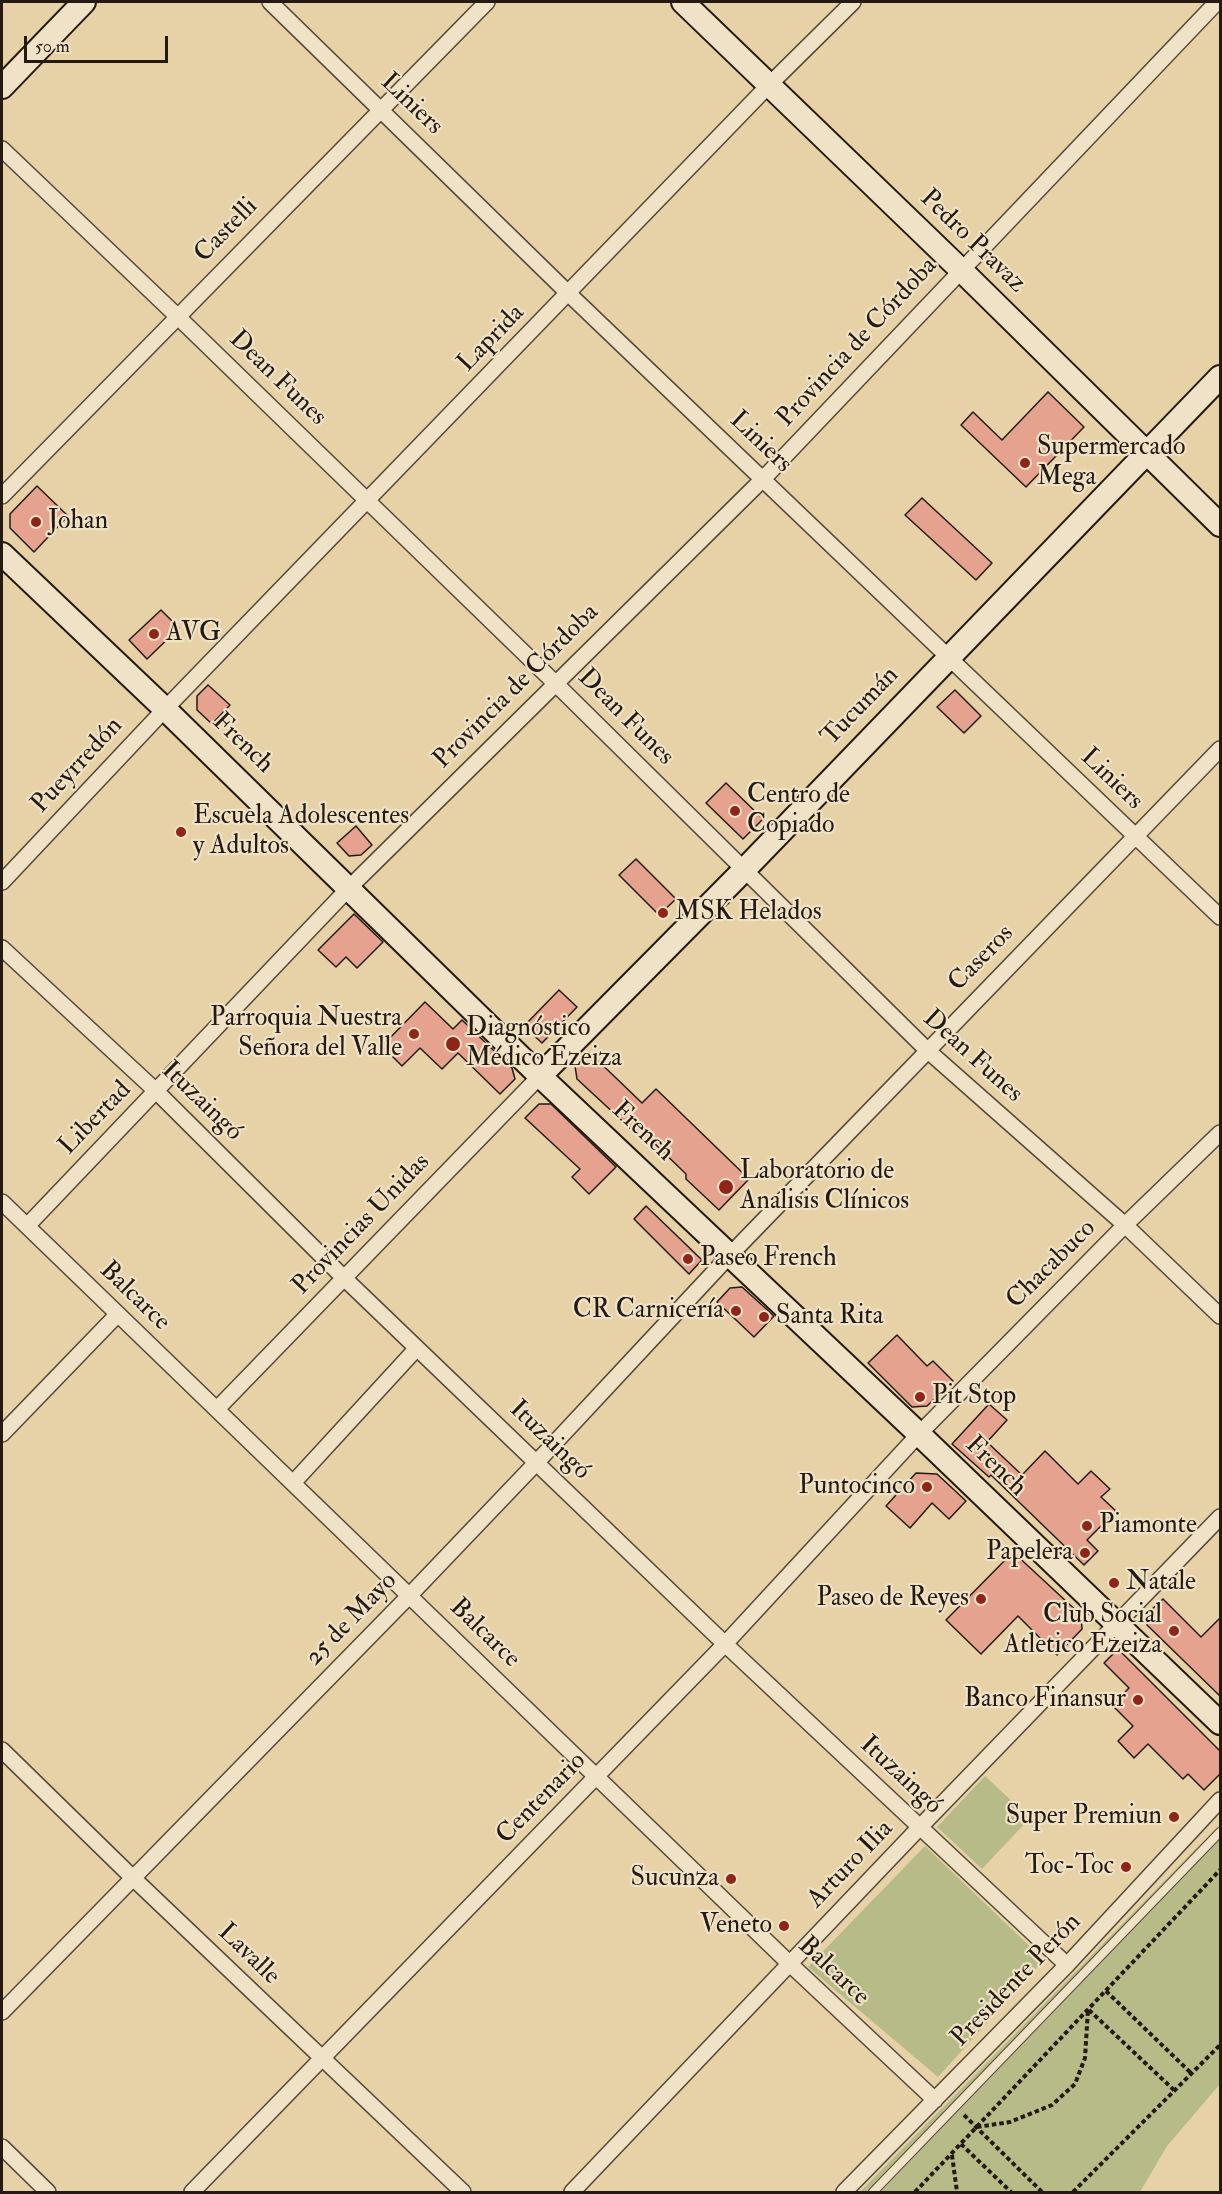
<!DOCTYPE html>
<html>
<head>
<meta charset="utf-8">
<style>
	body { margin:0 }
	#map { position:relative; width:1222px; height:2194px; overflow:hidden; background:#e7d2a7; font-family:"IM FELL Double Pica",serif }
	canvas { display:block }
	.frame { position:absolute; inset:0; border:3px solid #241a12; pointer-events:none }
	.scale { position:absolute; left:24px; top:36px; width:144px; height:27px; box-sizing:border-box; border:3px solid #241a12; border-top:0; padding-left:8px; font-size:18px; line-height:21px; white-space:nowrap; color:#241a12; -webkit-text-stroke:4px #efe2c6; paint-order:stroke }
</style>
</head>
<body>
<div id="map">
<canvas width="1222" height="2194"></canvas>
<div class="frame"></div>
<div class="scale">50 m</div>
</div>
<script>
const c = document.querySelector('canvas').getContext('2d');
c.lineJoin = 'round';
function paint(path, color) { c.fillStyle = color; c.fill(path, 'evenodd'); }
const toPath = rows => new Path2D(rows.map(r => 'M' + r).join(''));
function strokePath(path, color, width, dash) { c.strokeStyle = color; c.lineWidth = width; c.lineCap = dash ? 'butt' : 'round'; c.setLineDash(dash || []); c.stroke(path); }
function write(font, color, halo, rows, align = 'center') {
  c.font = font + ' "IM FELL Double Pica",serif'; c.lineWidth = 4.5; c.setLineDash([]); c.textBaseline = 'middle'; c.strokeStyle = halo; c.fillStyle = color; for (const [text, x, y, turn = 0] of rows) {
    c.save(); c.translate(x, y); c.rotate((+turn || 0) * Math.PI / 180); c.textAlign = isNaN(turn) ? turn : align; if (halo) c.strokeText(text, 0, 0); c.fillText(text, 0, 0); c.restore();
  }
}
paint(toPath([
	[985,1776,1030,1818,982,1869,937,1827],
	[1220,1824,1220,2084,1167,2146,1140,2192,860,2192],
	[925,1846,1044,1960,938,2077,808,1967]
]), '#b6bb87');
const building = toPath([
	[1048,392,1084,427,1026,487,961,425,973,412,1002,440,1048,392],
	[37,486,68,516,34,552,10,528,10,514,37,486],
	[922,498,992,563,976,580,905,515,922,498],
	[161,610,179,628,147,659,129,640,161,610],
	[208,685,230,705,212,724,197,710,197,696,208,685],
	[955,690,981,716,964,733,937,707,955,690],
	[726,783,763,819,743,839,706,803,726,783],
	[356,826,372,845,361,855,349,856,337,843,356,826],
	[636,859,676,899,659,915,619,875,636,859],
	[354,914,383,942,357,968,346,957,336,967,318,950,354,914],
	[559,990,577,1007,542,1043,524,1026,559,990],
	[425,1002,453,1029,462,1020,512,1068,515,1079,500,1094,458,1053,442,1069,420,1048,402,1066,382,1046,425,1002],
	[589,1052,642,1103,656,1089,749,1179,719,1210,686,1179,686,1174,652,1141,645,1142,577,1079,575,1066,589,1052],
	[539,1104,551,1104,616,1167,589,1194,572,1177,580,1169,525,1118,539,1104],
	[646,1206,702,1260,689,1274,634,1219,646,1206],
	[742,1287,774,1316,754,1337,717,1302,730,1288,742,1287],
	[897,1335,927,1366,933,1361,953,1381,927,1406,912,1407,868,1363,897,1335],
	[989,1404,1007,1420,987,1442,1022,1475,1045,1451,1078,1484,1091,1471,1110,1489,1101,1497,1116,1511,1087,1540,1098,1551,1084,1565,991,1475,989,1477,952,1444,989,1404],
	[916,1473,937,1474,966,1501,949,1519,932,1503,910,1528,886,1506,916,1473],
	[1013,1552,1081,1615,1082,1629,1057,1655,1018,1616,981,1654,946,1620,1013,1552],
	[1163,1599,1201,1637,1221,1617,1221,1697,1147,1625,1150,1611,1163,1599],
	[1118,1649,1221,1752,1221,1773,1204,1790,1188,1774,1183,1779,1148,1744,1134,1758,1118,1741,1133,1726,1112,1705,1129,1688,1104,1663,1118,1649]
]);
paint(building, '#e5a28f');
strokePath(building, '#241a12', 1.5);
const lane = toPath([
	[873,2192,1220,1832]
]);
const street = toPath([
	[270,2,569,294,1220,917],
	[2,149,177,316,555,683,927,1050,1125,1225,1220,1316],
	[2,496,487,2],
	[2,882,165,709,769,85,853,2],
	[2,948,156,1091,344,1278,725,1644,1067,1965],
	[2,1202,790,1964,935,2100],
	[27,1226,349,888,763,479,1217,2],
	[217,1409,540,1076],
	[2,1434,117,1315],
	[293,1483,417,1348],
	[2,1750,133,1878,463,2192],
	[2,2012,409,1596,536,1463,730,1255,1220,749],
	[2,2147,48,2192],
	[192,2192,725,1644,919,1434,1125,1225,1220,1133],
	[572,2192,920,1827,1220,1517],
	[844,2192,1067,1965,1220,1800]
]);
const secondary = toPath([
	[683,2,961,270,1220,525],
	[2,87,84,2],
	[2,554,165,709,540,1076,919,1434,1220,1723],
	[540,1076,745,869,1220,377]
]);
strokePath(lane, '#554837', 10);
strokePath(street, '#554837', 18);
strokePath(secondary, '#241a12', 26);
strokePath(toPath([
	[1106,1991,1192,2074],
	[1089,2010,1175,2091],
	[964,2115,1042,2192],
	[977,2127,1010,2122,1052,2105,1075,2084,1085,2058,1088,2009],
	[961,2144,1011,2192],
	[952,2155,957,2192],
	[915,2192,1220,1870],
	[1073,2192,1220,2045]
]), '#241a12', 4, [4.5, 3]);
strokePath(lane, '#efe2c6', 8);
strokePath(street, '#efe2c6', 15);
strokePath(secondary, '#efe2c6', 22);
for (const [x, y, r, color] of [
	[1025,463,6,"#8f2418"],
	[36,522,6,"#8f2418"],
	[154,634,6,"#8f2418"],
	[735,811,6,"#8f2418"],
	[181,832,6,"#8f2418"],
	[663,913,6,"#8f2418"],
	[414,1034,6,"#8f2418"],
	[453,1044,8,"#8f2418"],
	[726,1187,8,"#8f2418"],
	[688,1259,6,"#8f2418"],
	[736,1311,6,"#8f2418"],
	[764,1317,6,"#8f2418"],
	[920,1397,6,"#8f2418"],
	[927,1487,6,"#8f2418"],
	[1087,1526,6,"#8f2418"],
	[1085,1553,6,"#8f2418"],
	[1114,1583,6,"#8f2418"],
	[981,1599,6,"#8f2418"],
	[1174,1631,6,"#8f2418"],
	[1138,1700,6,"#8f2418"],
	[1174,1817,6,"#8f2418"],
	[1126,1867,6,"#8f2418"],
	[731,1879,6,"#8f2418"],
	[784,1926,6,"#8f2418"]
]) { const dot = new Path2D(); dot.arc(x, y, r, 0, 2 * Math.PI); c.fillStyle = color; c.fill(dot); strokePath(dot, '#efe2c6', 2); }
write('26px', '#241a12', '#efe2c6', [
	["Liniers",411,105,44],
	["Castelli",227,231,-46],
	["Pedro Pravaz",972,242,44],
	["Laprida",492,339,-46],
	["Provincia de Córdoba",858,343,-47],
	["Dean Funes",277,379,44],
	["Liniers",760,443,44],
	["Provincia de Córdoba",517,687,-45],
	["Tucumán",861,707,-46],
	["Dean Funes",625,718,45],
	["French",242,744,44],
	["Pueyrredón",78,766,-47],
	["Liniers",1111,780,44],
	["Caseros",982,959,-46],
	["Dean Funes",972,1057,42],
	["Ituzaingó",201,1102,44],
	["Libertad",96,1119,-46],
	["French",642,1132,43],
	["Provincias Unidas",362,1225,-46],
	["Chacabuco",1052,1265,-45],
	["Balcarce",134,1297,44],
	["Ituzaingó",549,1441,44],
	["French",995,1467,44],
	["25 de Mayo",352,1620,-46],
	["Balcarce",484,1634,44],
	["Ituzaingó",900,1776,43],
	["Centenario",542,1799,-46],
	["Arturo Ilia",851,1865,-46],
	["Lavalle",248,1955,44],
	["Balcarce",833,1972,43],
	["Presidente Perón",1017,1981,-46]
]);
write('26px', '#241a12', '#efe2c6', [
	["Supermercado",1037,448],
	["Mega",1037,478],
	["Johan",48,522],
	["AVG",166,634],
	["Centro de",747,796],
	["Copiado",747,826],
	["Escuela Adolescentes",193,817],
	["y Adultos",193,847],
	["MSK Helados",675,913],
	["Parroquia Nuestra",402,1019,"right"],
	["Señora del Valle",402,1049,"right"],
	["Diagnóstico",466,1029],
	["Médico Ezeiza",466,1059],
	["Laboratorio de",740,1172],
	["Analisis Clínicos",740,1202],
	["Paseo French",700,1259],
	["CR Carnicería",724,1311,"right"],
	["Santa Rita",776,1317],
	["Pit Stop",932,1397],
	["Puntocinco",915,1487,"right"],
	["Piamonte",1099,1526],
	["Papelera",1073,1553,"right"],
	["Natale",1126,1583],
	["Paseo de Reyes",969,1599,"right"],
	["Club Social",1162,1616,"right"],
	["Atletico Ezeiza",1162,1646,"right"],
	["Banco Finansur",1126,1700,"right"],
	["Super Premiun",1162,1817,"right"],
	["Toc-Toc",1114,1867,"right"],
	["Sucunza",719,1879,"right"],
	["Veneto",772,1926,"right"]
], 'left');
</script>
</body>
</html>
